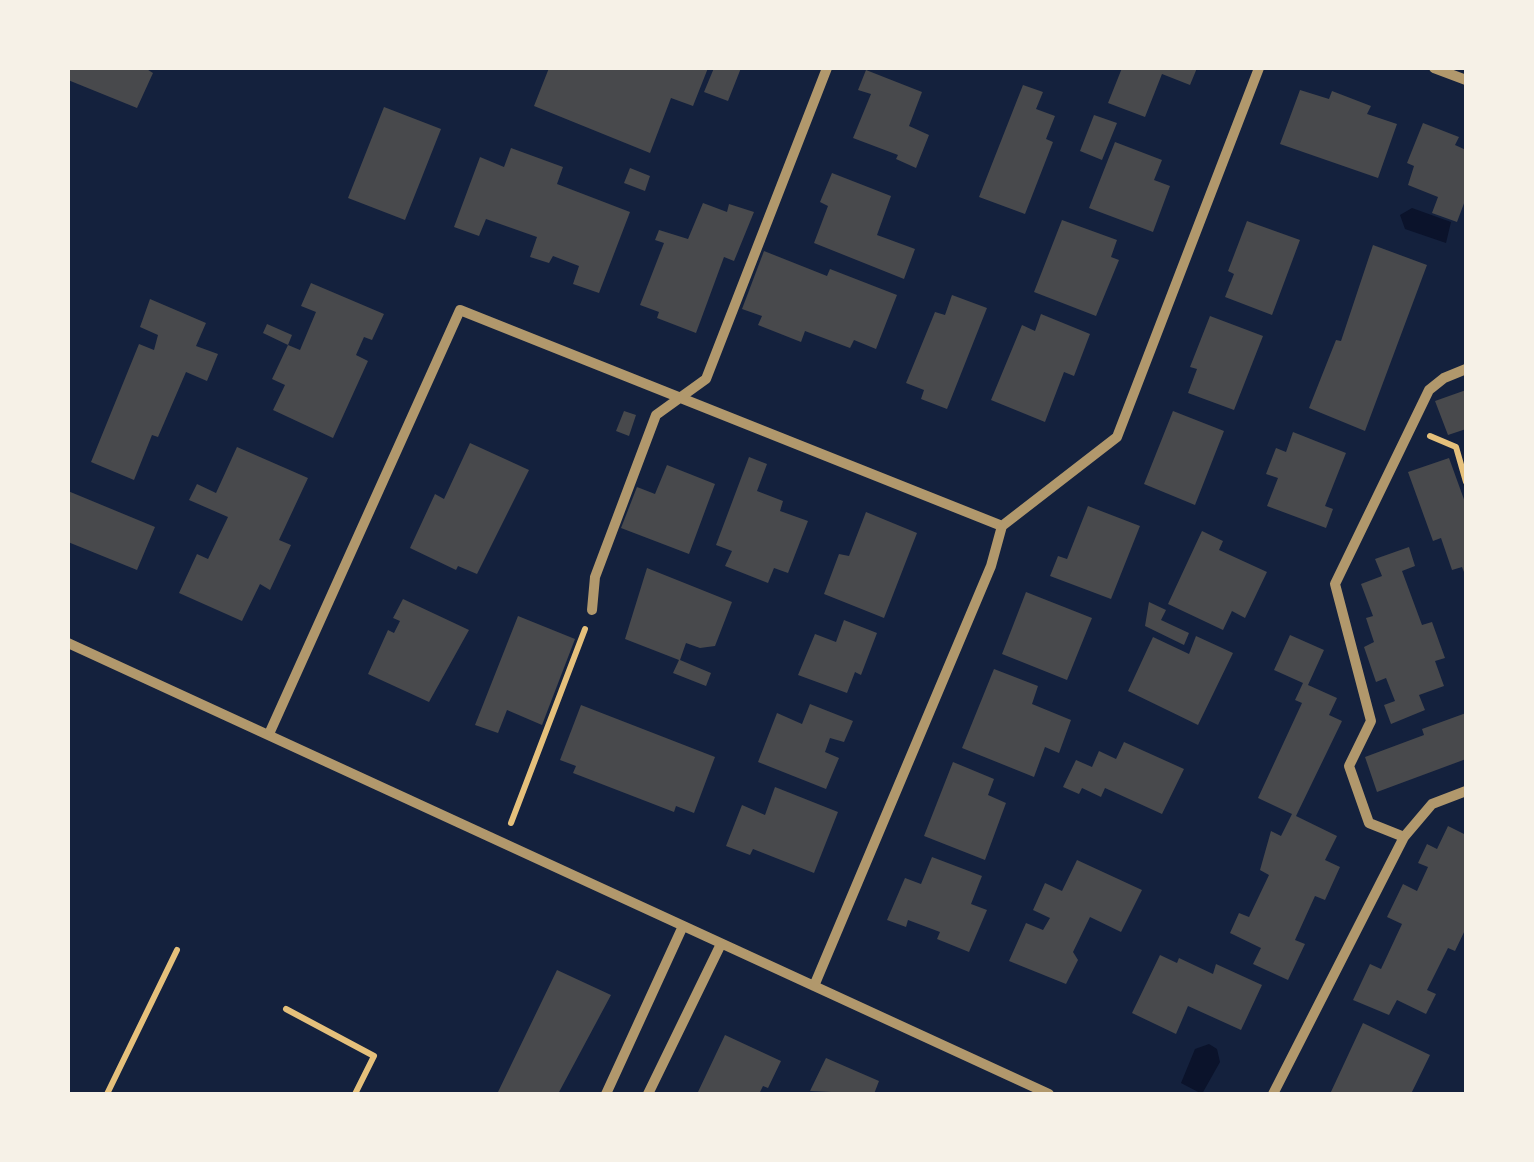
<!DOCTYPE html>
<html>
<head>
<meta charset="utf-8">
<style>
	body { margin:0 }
	#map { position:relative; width:1534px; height:1162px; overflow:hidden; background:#14213d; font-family:"DM Sans",sans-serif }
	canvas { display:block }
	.frame { position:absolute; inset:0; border:70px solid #f6f1e7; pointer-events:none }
</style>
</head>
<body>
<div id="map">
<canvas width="1534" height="1162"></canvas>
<div class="frame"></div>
</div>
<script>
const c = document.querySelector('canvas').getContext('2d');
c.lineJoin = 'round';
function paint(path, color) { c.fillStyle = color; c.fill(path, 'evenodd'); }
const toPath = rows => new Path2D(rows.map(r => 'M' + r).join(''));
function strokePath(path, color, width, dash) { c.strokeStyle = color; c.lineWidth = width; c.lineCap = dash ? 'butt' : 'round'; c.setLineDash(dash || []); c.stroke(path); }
paint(toPath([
	[1412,208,1451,222,1446,243,1405,229,1400,215],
	[1209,1044,1217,1049,1220,1062,1202,1094,1181,1083,1195,1049]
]), '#0b132b');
paint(toPath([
	[68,68,145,68,153,73,137,108,68,80],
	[549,68,708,68,693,106,671,98,650,153,534,106],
	[714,68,741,68,728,101,704,92],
	[1122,68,1197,68,1190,85,1162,74,1145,117,1108,103],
	[866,70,922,92,909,126,929,135,916,168,896,159,898,155,853,138,871,94,858,90],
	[1023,85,1043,92,1036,109,1055,116,1046,139,1053,142,1025,214,979,197],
	[1300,90,1329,99,1332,91,1371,106,1367,114,1397,124,1378,178,1280,144],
	[384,107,441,129,405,220,348,198],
	[1094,115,1117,123,1102,160,1080,151],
	[1423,123,1459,137,1455,145,1466,150,1466,198,1457,222,1432,213,1438,197,1408,185,1414,166,1407,163],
	[1115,142,1162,160,1154,180,1170,186,1153,232,1089,208],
	[511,148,563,167,557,184,630,212,599,293,573,284,579,266,553,256,549,263,530,257,537,237,486,219,479,236,454,227,480,157,504,167],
	[630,168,650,176,645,191,624,183],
	[832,173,891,196,877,235,915,249,904,279,814,243,828,206,820,202],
	[703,203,727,212,729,204,754,212,734,261,724,257,696,333,657,318,659,312,640,305,664,243,655,240,659,230,688,239],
	[1062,220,1117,240,1111,257,1119,260,1096,316,1034,292],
	[1247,221,1300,240,1272,315,1225,297,1234,274,1228,271],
	[1373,245,1427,265,1365,431,1309,408,1336,340,1341,341],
	[764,251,827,276,830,269,897,295,876,349,854,340,850,348,805,331,801,342,758,325,762,316,742,309],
	[311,283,384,314,372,340,364,337,356,355,368,361,333,438,273,410,285,385,272,379,288,345,300,350,316,312,301,306],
	[952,295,987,308,947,409,921,399,924,390,906,383,935,312,945,315],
	[150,299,206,323,196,346,218,354,207,381,186,372,158,437,152,435,134,480,91,462,139,344,154,350,158,335,140,327],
	[1041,314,1090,334,1074,376,1064,372,1045,422,991,400,1022,325,1035,331],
	[1210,316,1263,336,1234,410,1188,393,1197,369,1190,367],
	[267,324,292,335,288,345,263,333],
	[1466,390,1466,429,1448,435,1435,401],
	[624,411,636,415,629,436,616,431],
	[1173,411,1224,431,1195,505,1144,484],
	[1293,432,1346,453,1325,506,1333,509,1326,528,1267,506,1278,478,1266,474,1276,448,1286,452],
	[470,443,529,470,477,574,458,566,456,570,410,548,435,494,444,499],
	[237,447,308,478,279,540,291,545,270,590,260,584,242,621,179,593,197,554,208,559,228,517,189,500,197,484,216,493],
	[749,457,767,464,757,491,783,501,780,511,808,521,788,573,774,568,768,583,725,566,732,551,716,545],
	[1449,458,1466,505,1466,577,1462,567,1452,570,1441,538,1433,541,1408,472],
	[667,465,715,484,689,554,621,528,637,487,655,494],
	[68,491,155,527,137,570,68,542],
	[1088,506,1140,526,1111,599,1050,576,1058,556,1067,559],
	[866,512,917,533,884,618,824,594,839,554,849,556],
	[1202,531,1223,541,1219,550,1267,572,1245,618,1232,611,1223,630,1168,604],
	[1409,547,1415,566,1402,571,1422,625,1432,622,1445,658,1435,661,1444,686,1419,695,1425,710,1391,724,1384,705,1395,701,1386,678,1376,682,1364,647,1374,642,1366,618,1373,616,1361,584,1382,576,1375,559],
	[647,568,732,602,715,646,700,648,686,643,680,660,711,673,706,686,673,673,679,660,625,639],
	[1026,592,1092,618,1067,680,1002,654],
	[403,599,469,630,429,702,368,674,388,630,394,633,400,621,393,618],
	[1149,602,1166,610,1161,620,1189,633,1184,645,1145,626],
	[518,616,575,639,542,725,507,710,498,733,475,725],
	[844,620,877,633,861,675,855,672,847,693,798,675,815,634,836,642],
	[1290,635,1324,650,1308,685,1337,698,1329,715,1342,721,1296,816,1337,836,1325,860,1340,867,1325,900,1315,896,1295,940,1305,944,1288,980,1253,964,1261,948,1230,933,1239,913,1249,917,1269,875,1260,870,1271,831,1281,836,1292,814,1258,798,1302,703,1295,700,1303,683,1274,670],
	[1196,636,1233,653,1198,725,1128,691,1153,637,1189,654],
	[994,669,1038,686,1032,704,1071,720,1059,753,1045,747,1034,777,962,748],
	[810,704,853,721,844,742,830,738,825,752,839,758,826,789,758,762,777,713,802,724],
	[581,705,715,757,694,813,676,806,674,812,573,773,576,766,560,760],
	[1466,713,1466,759,1377,792,1365,757,1424,735,1422,729],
	[1124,742,1184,769,1162,814,1105,788,1101,797,1082,788,1079,794,1063,787,1076,760,1092,767,1099,751,1116,759],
	[953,762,994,779,988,795,1006,803,985,860,924,836],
	[775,787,838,812,814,873,753,849,750,855,726,846,742,805,765,815],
	[1448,826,1466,835,1466,928,1455,951,1448,948,1427,990,1436,994,1426,1014,1397,1000,1389,1015,1353,1000,1370,964,1381,969,1402,924,1387,917,1403,884,1417,891,1428,867,1418,863,1427,844,1437,849],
	[932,857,982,876,971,904,987,910,969,952,937,939,940,932,908,920,906,927,887,920,905,878,921,884],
	[1077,860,1142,890,1121,932,1090,917,1073,952,1078,960,1066,984,1009,961,1026,923,1043,930,1050,918,1033,910,1045,883,1062,891],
	[1160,955,1177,963,1179,958,1213,974,1216,964,1262,985,1241,1030,1188,1006,1176,1034,1132,1013],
	[557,970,611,995,558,1094,497,1094],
	[1363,1023,1430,1055,1411,1094,1330,1094],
	[725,1035,781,1061,768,1088,763,1086,759,1094,697,1094],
	[826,1058,879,1081,874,1094,810,1091]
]), '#48494c');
strokePath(toPath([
	[1430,436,1456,447,1466,482],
	[511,823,585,629],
	[286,1009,374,1056,355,1094],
	[107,1094,177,950]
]), '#e5c07b', 6);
strokePath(toPath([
	[1434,68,1466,80],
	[592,610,595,577,656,415,706,379,827,68],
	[68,643,1049,1094],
	[269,734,460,310,1002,526],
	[1404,837,1369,823,1349,766,1371,721,1335,584,1429,390,1444,378,1466,369],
	[814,986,991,566,1002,526,1117,437,1259,68],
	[606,1094,683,926],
	[648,1094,721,944],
	[1273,1094,1404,837,1432,804,1466,791]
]), '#b1986c', 10);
</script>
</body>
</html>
